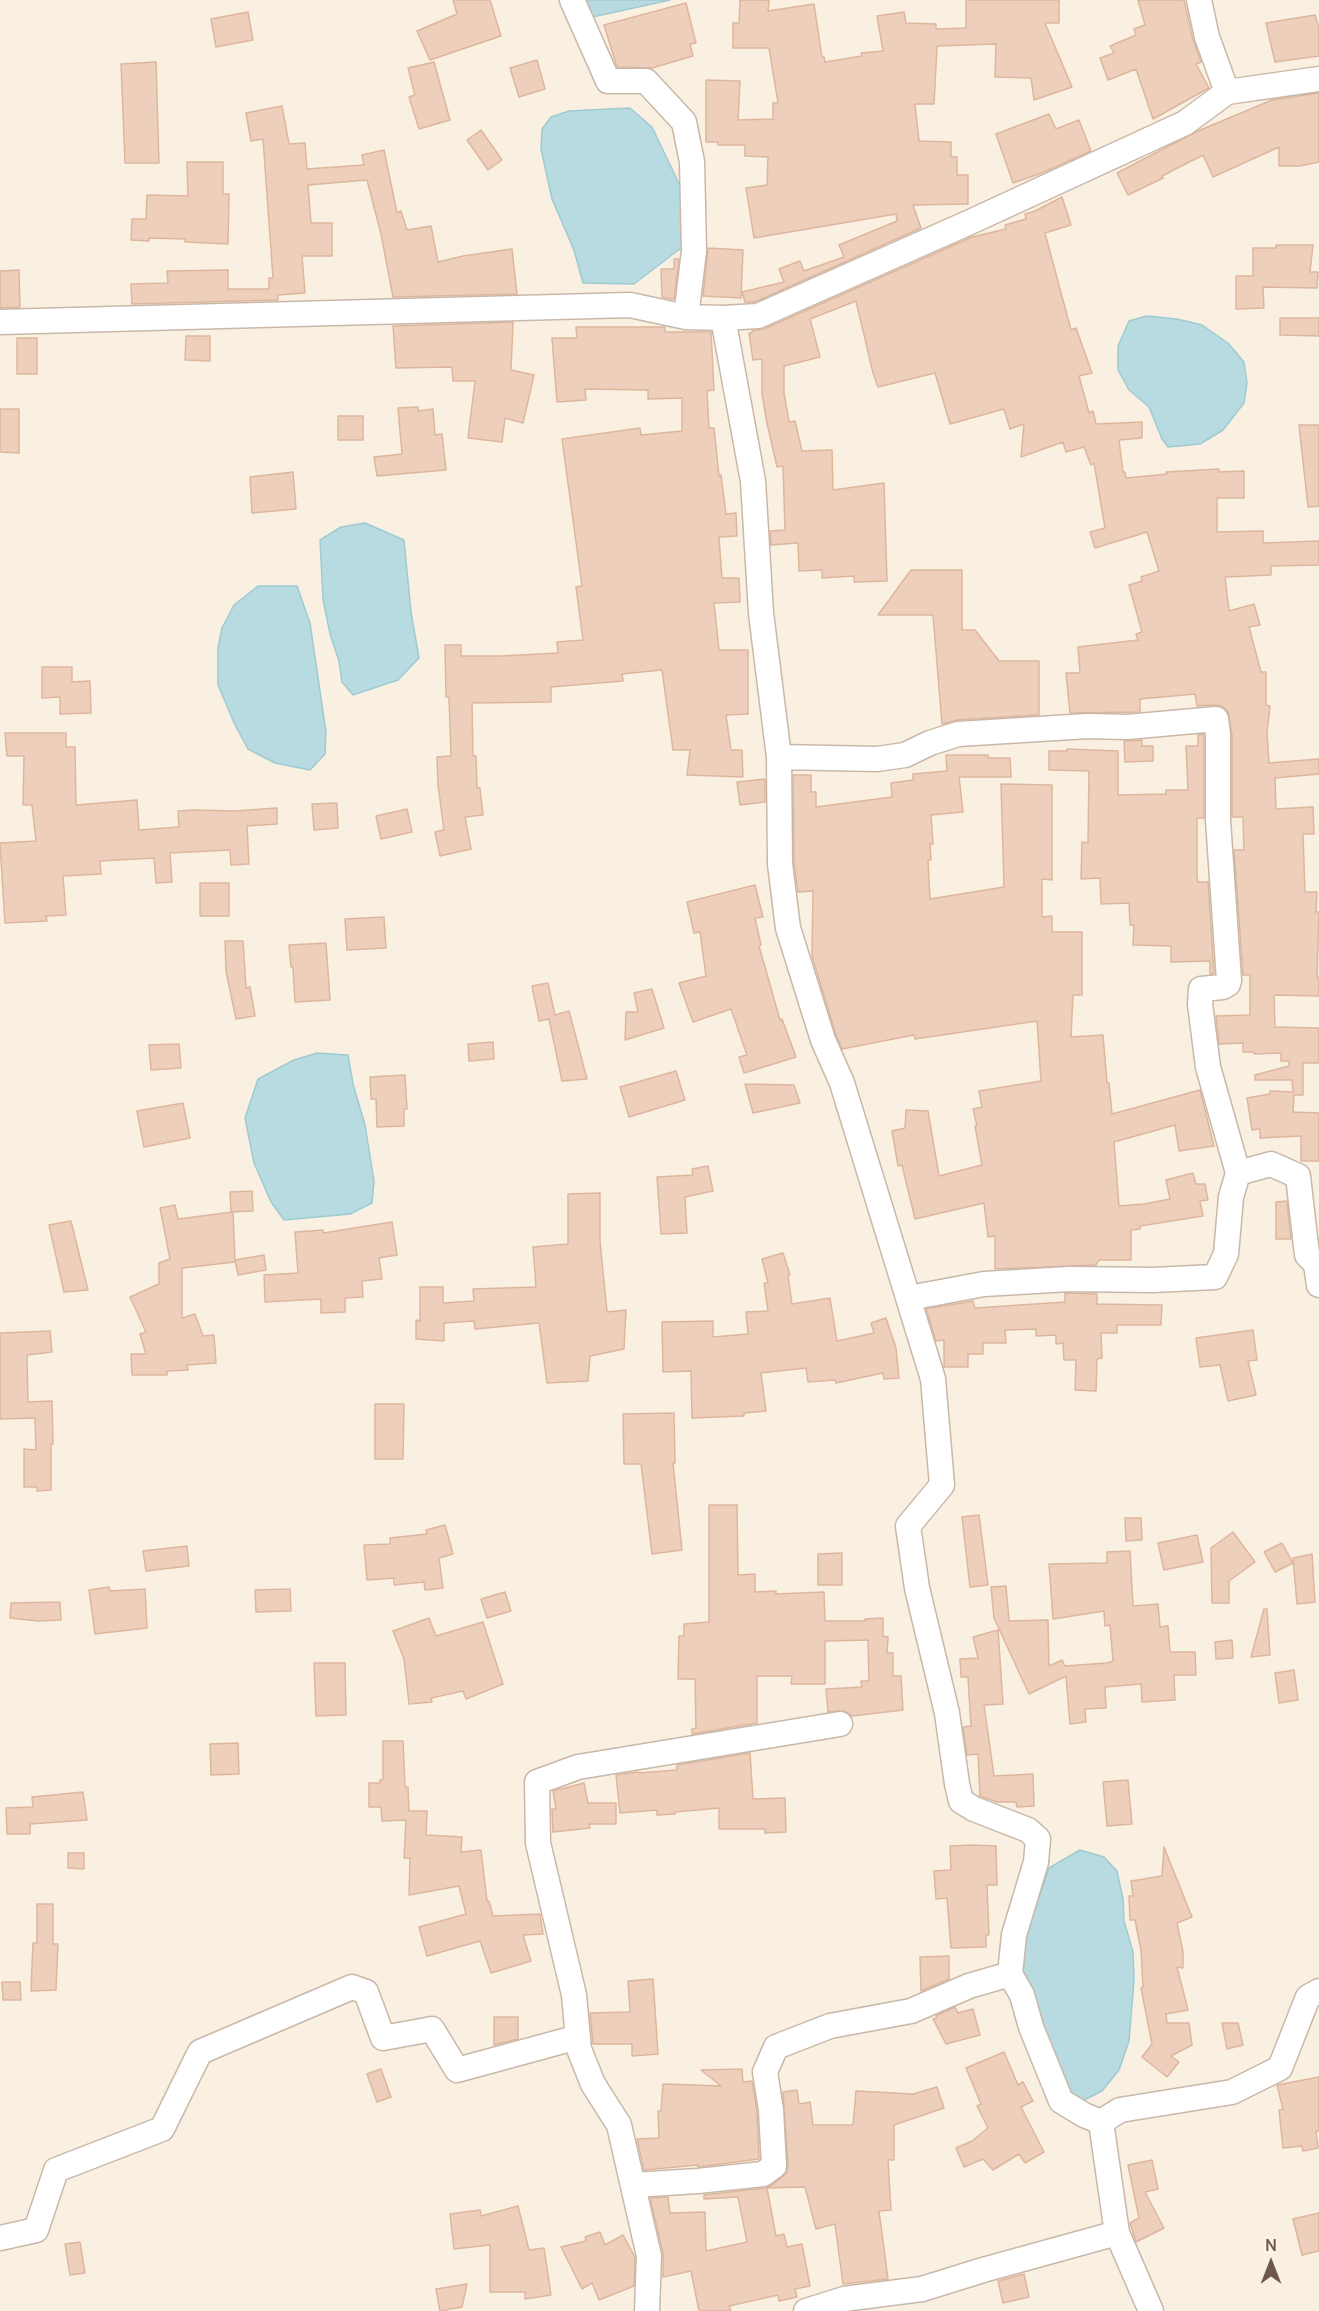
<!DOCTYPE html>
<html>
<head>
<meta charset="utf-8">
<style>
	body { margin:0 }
	#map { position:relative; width:1319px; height:2311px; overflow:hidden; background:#faf0e1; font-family:Manrope,sans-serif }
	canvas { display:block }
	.north { position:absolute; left:1241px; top:2233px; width:60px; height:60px; -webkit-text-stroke:4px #fdf4e7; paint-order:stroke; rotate:0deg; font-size:16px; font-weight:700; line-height:24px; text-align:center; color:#6f574b }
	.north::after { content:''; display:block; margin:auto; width:21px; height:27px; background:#6f574b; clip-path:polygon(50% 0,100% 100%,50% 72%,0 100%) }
</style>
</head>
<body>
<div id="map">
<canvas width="1319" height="2311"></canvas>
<div class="north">N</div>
</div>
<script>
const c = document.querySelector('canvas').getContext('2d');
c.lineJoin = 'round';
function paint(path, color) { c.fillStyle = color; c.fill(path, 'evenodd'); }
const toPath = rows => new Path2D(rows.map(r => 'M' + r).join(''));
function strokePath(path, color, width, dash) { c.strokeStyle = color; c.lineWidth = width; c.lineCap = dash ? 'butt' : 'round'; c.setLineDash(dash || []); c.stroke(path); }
const water = toPath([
	[580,0,670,0,588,18,580,0],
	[630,108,652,127,682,190,684,239,681,248,634,284,583,283,574,250,552,199,541,149,542,129,551,117,569,111,630,108],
	[1147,316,1177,319,1202,325,1228,343,1244,362,1247,383,1244,403,1223,430,1200,444,1168,447,1162,439,1149,407,1129,390,1118,370,1118,346,1129,321,1147,316],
	[365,523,404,540,411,612,419,658,398,680,353,695,342,682,339,661,330,634,323,599,320,540,341,527,365,523],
	[258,586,297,586,310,623,326,732,325,754,310,770,275,763,248,749,235,725,218,685,218,648,222,628,234,605,258,586],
	[317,1053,348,1055,353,1084,365,1125,374,1181,372,1203,350,1214,284,1220,271,1202,254,1163,245,1118,258,1079,294,1060,317,1053],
	[1080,1850,1104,1857,1117,1871,1123,1899,1124,1921,1133,1952,1134,1980,1129,2041,1119,2070,1102,2091,1076,2104,1060,2074,1018,1958,1049,1868,1080,1850]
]);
paint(water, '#b8dbe1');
strokePath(water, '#9fcad2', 1.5);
const building = toPath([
	[453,0,490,0,501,36,430,60,417,31,457,14,453,0],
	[740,0,769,0,768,11,814,4,822,57,824,57,825,62,862,56,861,53,883,51,877,16,904,12,906,23,936,24,936,29,966,28,966,0,1059,0,1059,23,1045,23,1072,87,1034,100,1031,78,995,77,996,44,937,46,934,104,915,104,919,141,951,142,951,157,957,157,957,175,968,175,968,204,913,205,921,228,755,302,745,302,742,292,784,282,779,269,800,261,804,271,844,257,839,245,897,221,896,214,754,238,746,188,767,185,768,157,745,156,745,145,718,145,718,142,706,142,706,80,740,81,738,120,773,119,773,103,778,103,769,48,733,48,733,23,739,23,740,0],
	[1138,0,1184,0,1193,40,1201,62,1196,64,1209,88,1153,119,1136,69,1108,80,1100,58,1114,53,1110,46,1136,35,1134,29,1145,25,1138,0],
	[686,3,696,43,690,44,693,56,652,68,617,67,604,25,686,3],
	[248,12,253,40,216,47,211,19,248,12],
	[1315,15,1319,28,1319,56,1275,62,1266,23,1315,15],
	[537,60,545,89,519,97,510,68,537,60],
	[156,62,159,163,125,163,121,64,156,62],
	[434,62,450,120,419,129,409,97,415,95,408,68,434,62],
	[1319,93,1319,162,1300,166,1279,166,1279,147,1213,177,1203,155,1162,176,1163,178,1128,195,1117,173,1198,131,1272,100,1319,93],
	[282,106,289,144,305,143,307,169,364,165,362,155,384,150,397,213,401,211,407,230,431,226,438,262,463,256,512,249,517,294,393,297,381,234,367,180,308,185,311,223,332,223,332,256,302,256,305,293,278,295,278,300,132,304,131,284,168,283,167,271,228,270,228,289,269,289,269,278,273,278,263,139,251,141,246,113,282,106],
	[1049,114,1056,129,1079,120,1091,151,1042,173,1013,183,996,134,1049,114],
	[481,130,502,160,488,170,467,140,481,130],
	[187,162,223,162,223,194,229,194,228,244,185,242,185,239,149,238,149,241,131,240,132,219,146,219,147,195,188,196,187,162],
	[1062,197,1071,225,1045,233,1071,330,1076,328,1092,373,1079,376,1089,413,1093,411,1096,424,1142,422,1142,438,1119,440,1123,472,1125,472,1126,478,1167,474,1166,472,1219,469,1219,472,1244,471,1244,498,1217,498,1217,532,1263,531,1263,543,1319,541,1319,565,1271,566,1271,575,1225,577,1229,611,1254,604,1260,625,1249,627,1261,672,1266,672,1266,705,1270,706,1267,733,1269,763,1319,759,1319,774,1275,778,1276,809,1313,807,1314,834,1303,834,1305,892,1317,892,1316,912,1319,912,1317,977,1319,977,1319,996,1274,995,1275,1027,1319,1028,1319,1063,1303,1063,1303,1095,1294,1095,1293,1112,1319,1113,1319,1161,1301,1161,1301,1136,1260,1138,1260,1129,1252,1130,1247,1098,1270,1094,1270,1091,1293,1092,1292,1080,1255,1080,1255,1075,1289,1066,1289,1061,1281,1061,1281,1053,1254,1054,1254,1052,1243,1052,1243,1043,1219,1044,1216,1016,1250,1015,1250,975,1243,975,1234,850,1244,850,1243,817,1232,817,1232,735,1228,711,1222,706,1215,705,1197,706,1195,694,1140,699,1140,712,1070,713,1066,673,1080,673,1078,647,1138,640,1136,634,1142,632,1129,585,1142,581,1141,577,1159,571,1147,532,1095,548,1090,532,1105,528,1094,463,1091,465,1084,447,1066,452,1063,442,1021,457,1024,424,1010,429,1004,409,950,424,935,373,878,387,873,373,856,301,810,319,820,357,784,366,784,393,789,422,795,421,802,451,832,450,833,490,884,483,887,581,854,582,854,576,822,578,822,570,799,571,798,543,771,545,770,531,785,530,783,466,777,467,767,423,762,394,762,359,753,360,749,333,752,333,752,331,764,329,972,237,1006,229,1005,225,1026,219,1025,214,1035,211,1062,197],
	[1276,245,1313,245,1310,272,1318,272,1317,288,1263,287,1264,308,1236,309,1236,276,1253,276,1253,248,1276,248,1276,245],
	[708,248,743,250,741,298,703,296,708,248],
	[674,259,679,259,674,299,672,299,662,297,661,269,674,269,674,259],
	[19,270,20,307,0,308,0,271,19,270],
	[1280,318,1319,318,1319,336,1280,335,1280,318],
	[513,322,511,370,534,375,523,423,505,418,502,442,468,438,475,381,453,381,452,367,396,368,393,326,513,322],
	[576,327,665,327,665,332,711,332,714,390,707,391,709,428,714,428,719,476,721,475,726,514,736,513,737,536,719,537,722,578,739,578,740,602,714,603,719,650,748,650,748,714,726,715,731,750,742,750,743,777,687,775,690,750,673,750,662,670,622,674,623,681,551,687,551,702,472,703,473,756,476,756,477,788,480,788,483,815,465,817,471,849,440,856,435,832,444,830,438,785,437,757,451,756,449,697,446,697,445,645,461,645,461,656,501,656,558,653,557,642,583,640,576,587,582,586,562,439,640,428,641,435,682,431,682,398,648,399,648,390,585,389,586,400,557,402,552,338,577,338,576,327],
	[186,336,210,336,210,361,185,360,186,336],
	[17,338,37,338,37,374,17,374,17,338],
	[418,407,418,411,433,409,435,435,442,434,446,470,377,476,374,457,402,454,398,408,418,407],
	[0,409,19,409,19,453,0,452,0,409],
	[338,416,363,416,363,440,338,440,338,416],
	[1299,425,1319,425,1319,506,1308,507,1299,425],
	[293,472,296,509,252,513,250,477,293,472],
	[911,570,962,570,962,630,975,630,999,661,1039,661,1039,715,957,720,942,724,933,615,878,615,911,570],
	[42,667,72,667,72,682,90,681,91,713,60,714,60,697,42,698,42,667],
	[5,733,66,733,66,747,75,747,76,805,137,800,139,830,179,827,178,811,193,810,235,811,277,808,277,824,247,826,249,864,231,865,230,850,170,853,172,882,156,883,154,858,100,861,101,874,63,876,66,915,46,916,47,921,5,923,0,843,36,841,32,805,23,805,24,756,7,756,5,733],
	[1204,734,1204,818,1197,818,1197,877,1198,882,1208,882,1214,973,1210,974,1210,961,1171,962,1171,946,1133,945,1134,925,1130,925,1129,903,1101,904,1100,878,1081,879,1082,842,1088,843,1089,771,1049,770,1049,751,1067,751,1067,749,1118,751,1118,795,1166,794,1166,790,1188,790,1186,746,1198,746,1198,735,1204,734],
	[1142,740,1142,746,1153,746,1153,761,1125,762,1124,741,1142,740],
	[946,755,988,755,988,758,1010,758,1011,777,959,777,963,812,931,815,933,844,930,844,931,860,928,860,930,899,1004,887,1001,784,1052,785,1052,880,1042,879,1042,917,1052,916,1052,932,1082,932,1082,995,1073,995,1071,1037,1103,1035,1107,1083,1109,1083,1112,1114,1200,1090,1214,1146,1179,1151,1175,1125,1114,1142,1119,1206,1144,1204,1170,1199,1166,1180,1193,1173,1196,1184,1205,1184,1208,1200,1200,1201,1203,1216,1140,1226,1140,1229,1131,1230,1131,1260,1099,1260,1096,1265,995,1269,995,1236,988,1237,984,1203,915,1219,902,1165,898,1166,892,1131,905,1128,906,1110,928,1111,939,1176,982,1165,975,1126,977,1126,973,1109,982,1107,979,1091,1041,1081,1037,1021,915,1039,914,1035,842,1049,836,1035,812,956,813,891,798,892,794,863,793,775,811,775,811,792,816,792,816,807,892,797,891,783,913,780,913,774,947,771,946,755],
	[765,779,765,802,740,805,737,782,765,779],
	[337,803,338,828,314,830,312,804,337,803],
	[407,809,412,832,381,839,376,816,407,809],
	[200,883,229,883,229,916,200,916,200,883],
	[755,885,763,917,755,918,761,945,759,946,780,1020,782,1019,796,1057,744,1073,739,1057,747,1055,731,1009,693,1022,679,983,706,976,700,932,694,933,687,902,755,885],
	[384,917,386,948,347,950,345,919,384,917],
	[225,941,243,941,246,988,250,987,255,1016,236,1019,226,971,225,941],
	[326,943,330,1000,295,1002,293,967,291,967,289,945,326,943],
	[548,983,555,1015,569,1011,587,1079,562,1081,549,1019,539,1021,532,986,548,983],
	[652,989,664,1028,625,1040,626,1012,638,1012,634,993,652,989],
	[493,1042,494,1059,469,1061,468,1044,493,1042],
	[179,1044,181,1068,151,1070,149,1045,179,1044],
	[676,1071,685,1100,629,1117,620,1087,676,1071],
	[405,1075,407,1109,404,1109,404,1126,377,1127,376,1099,371,1099,370,1077,405,1075],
	[745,1084,794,1085,800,1103,753,1113,745,1084],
	[183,1103,190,1138,144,1147,137,1111,183,1103],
	[708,1166,713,1191,685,1197,687,1233,661,1234,657,1177,693,1175,692,1169,708,1166],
	[252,1191,253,1211,231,1212,230,1192,252,1191],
	[600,1193,600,1242,607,1312,626,1310,624,1349,590,1356,588,1381,547,1383,539,1323,475,1329,474,1321,444,1323,444,1341,416,1339,416,1320,420,1321,420,1287,443,1287,443,1303,474,1301,473,1289,536,1287,533,1247,568,1244,568,1194,600,1193],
	[1287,1201,1291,1239,1276,1239,1276,1202,1287,1201],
	[175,1205,178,1219,233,1212,235,1262,182,1268,182,1318,195,1314,203,1336,214,1335,216,1363,187,1365,188,1370,167,1371,167,1375,132,1375,131,1354,146,1354,140,1334,146,1332,130,1297,159,1284,159,1263,170,1259,160,1208,175,1205],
	[71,1221,88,1290,64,1292,49,1225,71,1221],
	[392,1222,397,1255,379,1258,382,1279,362,1281,363,1297,345,1298,345,1312,321,1313,321,1299,265,1302,264,1275,298,1273,295,1232,323,1230,323,1233,392,1222],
	[783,1253,790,1275,788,1275,792,1304,830,1298,837,1341,874,1333,871,1323,886,1318,896,1348,899,1378,884,1379,883,1373,836,1383,835,1380,808,1382,806,1368,761,1373,766,1411,744,1413,744,1416,692,1418,691,1371,663,1372,662,1322,713,1321,713,1337,748,1334,746,1312,768,1311,764,1283,768,1283,762,1259,783,1253],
	[264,1255,266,1270,238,1275,235,1260,264,1255],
	[1065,1293,1097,1294,1097,1304,1162,1305,1161,1325,1117,1325,1117,1333,1101,1333,1102,1358,1097,1359,1096,1391,1075,1390,1076,1360,1064,1360,1063,1343,1056,1344,1056,1335,1036,1336,1036,1329,1005,1330,1006,1343,983,1343,983,1354,968,1354,968,1367,944,1367,944,1340,936,1341,926,1309,973,1301,975,1308,1065,1302,1065,1293],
	[1253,1330,1257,1360,1248,1361,1256,1395,1228,1401,1220,1365,1200,1367,1196,1338,1253,1330],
	[50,1331,52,1352,27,1355,28,1402,52,1401,53,1444,51,1444,51,1490,37,1491,37,1487,24,1487,24,1449,36,1450,35,1418,0,1419,0,1333,50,1331],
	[375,1404,404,1404,403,1459,375,1459,375,1404],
	[674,1413,675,1463,673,1463,682,1550,652,1554,641,1464,624,1464,623,1414,674,1413],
	[709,1505,737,1505,738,1575,755,1574,755,1592,776,1591,776,1594,824,1592,825,1621,865,1621,865,1619,883,1618,883,1636,888,1637,887,1653,893,1653,893,1676,901,1676,903,1710,852,1716,844,1711,828,1712,826,1689,862,1687,861,1681,869,1681,868,1640,825,1641,825,1684,791,1684,792,1676,757,1676,757,1723,692,1734,692,1729,696,1728,695,1679,678,1679,679,1636,684,1636,684,1624,709,1622,709,1505],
	[979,1515,988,1585,970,1587,962,1517,979,1515],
	[1125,1518,1141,1518,1142,1540,1126,1541,1125,1518],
	[445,1525,453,1554,439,1558,443,1588,425,1590,424,1582,394,1585,394,1578,367,1580,364,1545,390,1544,390,1538,427,1534,426,1530,445,1525],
	[1233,1532,1255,1562,1229,1581,1229,1603,1212,1603,1211,1548,1233,1532],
	[1197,1535,1203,1562,1164,1570,1158,1543,1197,1535],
	[1282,1543,1293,1563,1275,1572,1264,1552,1282,1543],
	[187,1546,189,1566,146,1571,143,1551,187,1546],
	[1130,1551,1133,1606,1158,1604,1160,1627,1168,1626,1170,1652,1195,1652,1196,1675,1174,1675,1175,1700,1142,1702,1141,1684,1105,1687,1106,1708,1085,1709,1086,1722,1070,1724,1066,1676,1029,1694,994,1618,991,1587,1006,1586,1009,1621,1048,1620,1049,1666,1062,1660,1065,1666,1107,1663,1113,1661,1110,1625,1105,1626,1104,1611,1053,1619,1049,1564,1107,1563,1107,1552,1130,1551],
	[842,1553,842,1585,818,1585,818,1554,842,1553],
	[1312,1554,1315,1602,1297,1604,1293,1558,1312,1554],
	[109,1587,110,1591,145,1589,147,1628,95,1634,89,1590,109,1587],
	[290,1589,291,1611,256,1612,255,1590,290,1589],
	[505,1592,511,1611,487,1618,481,1599,505,1592],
	[60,1602,61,1620,38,1621,10,1618,11,1603,60,1602],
	[1264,1609,1267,1609,1270,1655,1251,1657,1264,1609],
	[429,1618,436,1636,483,1622,503,1684,466,1699,463,1691,431,1698,432,1702,409,1704,404,1659,393,1631,429,1618],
	[998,1630,1003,1704,984,1705,994,1776,1033,1774,1034,1806,1017,1807,1016,1802,997,1802,980,1796,978,1754,967,1755,963,1727,971,1726,968,1677,961,1677,960,1659,978,1658,973,1637,998,1630],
	[1232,1640,1233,1658,1216,1659,1215,1642,1232,1640],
	[314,1663,345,1663,346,1715,316,1716,314,1663],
	[1294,1670,1298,1700,1279,1703,1275,1673,1294,1670],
	[383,1741,403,1741,405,1787,408,1787,409,1811,427,1811,426,1835,462,1837,461,1852,481,1850,487,1901,489,1901,493,1916,540,1914,543,1934,523,1935,531,1961,491,1973,480,1941,427,1956,419,1927,466,1914,459,1886,409,1895,410,1858,404,1858,406,1820,382,1821,381,1807,369,1807,369,1783,380,1783,380,1780,383,1780,383,1741],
	[238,1743,239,1774,211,1775,210,1744,238,1743],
	[750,1753,753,1799,785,1798,786,1832,765,1833,765,1829,719,1829,719,1808,675,1812,675,1814,657,1815,657,1810,620,1813,616,1775,638,1772,639,1773,677,1770,677,1765,750,1753],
	[1128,1780,1132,1824,1107,1826,1103,1782,1128,1780],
	[584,1783,588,1803,616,1803,616,1824,589,1824,590,1828,553,1832,552,1809,556,1809,553,1791,584,1783],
	[83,1792,87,1820,30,1824,30,1834,7,1834,6,1808,33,1807,32,1797,83,1792],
	[973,1845,996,1846,997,1885,987,1885,989,1935,986,1935,986,1947,951,1948,947,1898,936,1899,934,1871,951,1870,950,1846,973,1845],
	[1164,1847,1192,1917,1177,1923,1183,1952,1183,1968,1177,1967,1188,2010,1166,2014,1167,2023,1189,2023,1192,2045,1171,2056,1179,2062,1167,2077,1142,2057,1152,2044,1141,1988,1143,1987,1141,1950,1135,1920,1130,1920,1129,1896,1133,1896,1131,1881,1162,1876,1164,1847],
	[68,1853,84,1853,84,1869,68,1868,68,1853],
	[37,1904,53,1904,53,1944,58,1944,56,1990,31,1991,33,1943,37,1943,37,1904],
	[949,1956,949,1979,921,1991,920,1957,949,1956],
	[653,1979,658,2054,632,2056,632,2044,593,2044,590,2013,630,2012,628,1981,653,1979],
	[2,1982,20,1982,21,2000,3,2000,2,1982],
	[955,2007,958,2013,973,2009,980,2035,946,2044,933,2019,937,2018,936,2016,955,2007],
	[494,2017,518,2017,518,2039,494,2045,494,2017],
	[1222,2023,1238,2023,1243,2045,1227,2049,1222,2023],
	[1004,2052,1018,2085,1023,2082,1033,2101,1021,2107,1044,2152,1025,2163,1019,2154,993,2170,983,2159,964,2167,956,2148,972,2141,988,2128,977,2106,981,2104,966,2068,1004,2052],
	[381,2069,391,2097,377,2102,367,2074,381,2069],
	[742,2069,743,2082,752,2081,757,2111,759,2159,698,2167,698,2165,644,2170,637,2139,659,2138,658,2111,661,2111,663,2084,721,2086,701,2070,742,2069],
	[1319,2077,1319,2131,1316,2131,1318,2148,1303,2151,1302,2146,1283,2148,1279,2110,1283,2109,1277,2085,1319,2077],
	[937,2087,944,2108,894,2125,894,2160,888,2160,891,2210,879,2211,888,2279,843,2284,835,2224,816,2229,805,2187,767,2188,776,2236,784,2234,787,2247,802,2244,810,2286,795,2289,797,2297,779,2301,778,2295,729,2306,731,2311,699,2311,691,2271,663,2277,663,2253,650,2198,668,2197,670,2213,705,2212,706,2251,747,2242,738,2197,704,2199,704,2195,765,2188,771,2186,787,2173,788,2165,783,2092,797,2090,799,2104,810,2102,813,2125,853,2125,856,2091,913,2094,937,2087],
	[1152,2160,1158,2189,1145,2192,1164,2228,1136,2242,1130,2223,1139,2218,1128,2165,1152,2160],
	[518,2206,529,2250,544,2248,551,2295,525,2299,525,2292,490,2292,490,2245,454,2249,450,2214,480,2210,481,2216,518,2206],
	[1319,2213,1319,2251,1302,2255,1293,2219,1319,2213],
	[600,2232,605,2245,623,2235,635,2257,634,2286,599,2300,592,2283,582,2289,561,2247,586,2241,585,2237,600,2232],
	[80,2242,85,2273,70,2275,65,2244,80,2242],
	[1024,2274,1029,2297,1003,2303,998,2281,1024,2274],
	[467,2284,462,2307,440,2311,436,2289,467,2284]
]);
paint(building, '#edcfbc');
strokePath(building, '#deb69d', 1.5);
const minor = toPath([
	[572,0,608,81,646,81,684,122,692,162,694,251,686,317],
	[1199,0,1207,37,1227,92],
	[723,318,753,481,761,613,779,757,780,864,788,928,823,1040,842,1083,933,1379,942,1485,908,1526,917,1588,947,1713,957,1784,961,1801,974,1809,1028,1830,1038,1839,1036,1862,1014,1935,1010,1974],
	[0,322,630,305,686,317,723,318,758,316,968,223,1185,123,1227,92,1319,79],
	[779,757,877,759,905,755,930,743,958,734,1088,726,1127,727,1216,719,1218,735,1218,820,1229,980,1228,984,1223,987,1201,989,1200,1004,1208,1067,1238,1173],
	[909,1298,984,1284,1069,1279,1153,1280,1215,1277,1226,1254,1231,1197,1238,1173,1271,1164,1298,1176,1307,1255,1316,1264,1319,1285],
	[633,2185,698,2181,763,2174,774,2166,771,2110,765,2072,776,2047,830,2026,911,2011,969,1986,1010,1974,1022,1995,1031,2027,1061,2101,1084,2115,1101,2122],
	[0,2238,36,2230,56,2170,162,2129,200,2052,352,1987,366,1992,383,2038,432,2029,457,2070,578,2037],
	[647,2311,649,2256,619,2125,593,2084,579,2049,574,1995,538,1843,537,1782,578,1767,840,1724],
	[806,2311,844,2299,922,2289,983,2270,1117,2233],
	[1151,2311,1117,2233,1101,2122,1120,2110,1232,2092,1280,2068,1308,1997,1319,1991]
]);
strokePath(minor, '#c9b8aa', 27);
strokePath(minor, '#fff', 24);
</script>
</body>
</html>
